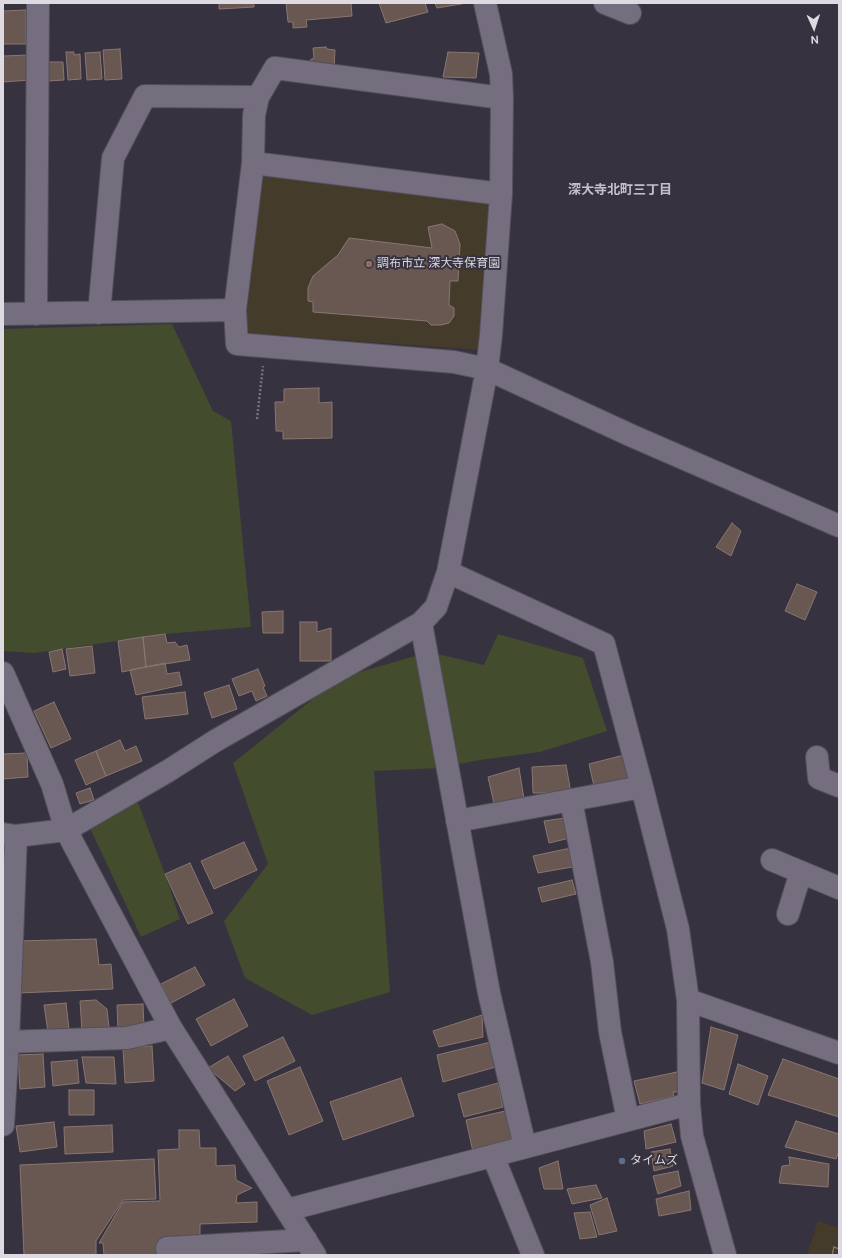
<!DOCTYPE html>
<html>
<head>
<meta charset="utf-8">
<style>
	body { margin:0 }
	#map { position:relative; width:842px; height:1258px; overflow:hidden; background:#37323f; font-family:"DM Sans",sans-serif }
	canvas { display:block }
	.frame { position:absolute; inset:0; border:4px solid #dddae2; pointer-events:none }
	.north { position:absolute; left:794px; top:8px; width:40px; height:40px; -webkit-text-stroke:3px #37323f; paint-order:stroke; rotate:177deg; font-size:11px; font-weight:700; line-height:16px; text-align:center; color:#dddae2 }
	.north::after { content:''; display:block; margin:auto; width:14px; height:18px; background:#dddae2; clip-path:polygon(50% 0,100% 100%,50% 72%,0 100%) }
</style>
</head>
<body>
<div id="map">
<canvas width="842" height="1258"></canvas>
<div class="frame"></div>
<div class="north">N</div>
</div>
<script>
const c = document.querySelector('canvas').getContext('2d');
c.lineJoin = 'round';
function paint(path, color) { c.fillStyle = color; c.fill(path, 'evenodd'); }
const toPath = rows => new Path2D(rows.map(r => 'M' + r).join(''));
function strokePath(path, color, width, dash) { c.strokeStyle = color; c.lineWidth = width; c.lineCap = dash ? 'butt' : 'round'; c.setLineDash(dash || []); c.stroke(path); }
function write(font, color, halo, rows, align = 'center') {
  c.font = font + ' "DM Sans","Noto Sans JP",sans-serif'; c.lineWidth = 4; c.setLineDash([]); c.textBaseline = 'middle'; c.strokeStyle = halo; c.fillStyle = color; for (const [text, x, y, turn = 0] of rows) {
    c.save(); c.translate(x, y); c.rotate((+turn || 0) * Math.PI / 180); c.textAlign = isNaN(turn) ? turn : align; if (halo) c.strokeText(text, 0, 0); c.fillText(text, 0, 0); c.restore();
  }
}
paint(toPath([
	[261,168,491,195,481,350,245,333],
	[818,1221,839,1228,839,1255,807,1255]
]), '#453b2a');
paint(toPath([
	[172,324,213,411,231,421,251,627,165,634,34,653,3,651,3,329],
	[498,634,583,658,607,731,540,752,480,760,439,768,374,771,390,992,312,1015,245,978,224,921,268,864,233,763,339,678,429,652,484,665],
	[137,800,165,874,180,919,141,937,89,826]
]), '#434c2d');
const building = toPath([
	[219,3,254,3,254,7,219,9,219,3],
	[286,3,351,3,352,16,306,20,307,27,293,28,293,22,288,22,286,3],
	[379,3,425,3,428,12,386,23,379,3],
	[435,3,467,3,437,8,435,3],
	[26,10,26,44,3,44,3,11,26,10],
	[326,47,327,49,335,50,334,68,309,67,310,60,314,58,313,48,326,47],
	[120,49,122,79,105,80,103,50,120,49],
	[66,52,74,52,74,55,80,54,81,79,68,80,66,52],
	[100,52,102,79,87,80,85,53,100,52],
	[448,52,479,53,476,78,443,77,448,52],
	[28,55,30,80,3,82,3,56,28,55],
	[47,62,63,62,64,80,48,81,47,62],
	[442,224,455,231,460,244,458,281,450,281,449,305,454,308,454,316,449,323,441,325,431,325,427,321,313,312,313,302,308,301,308,288,313,276,338,255,349,238,432,248,428,227,442,224],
	[319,388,319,403,332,402,332,438,283,439,283,431,276,431,275,402,284,402,284,389,319,388],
	[732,523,741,531,731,556,716,547,732,523],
	[797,584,817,592,805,620,785,611,797,584],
	[283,611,283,633,263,633,262,612,283,611],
	[300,622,317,622,317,632,331,628,331,661,300,661,300,622],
	[165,634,167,643,175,642,179,647,187,645,190,660,146,667,143,637,165,634],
	[143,637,146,667,122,672,118,641,143,637],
	[92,646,95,673,70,676,66,649,92,646],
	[62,649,66,669,53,672,49,652,62,649],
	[165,663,167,674,179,672,182,685,136,695,130,670,165,663],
	[258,669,265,686,263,687,267,696,256,701,252,691,239,696,232,679,258,669],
	[229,685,237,709,212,718,204,693,229,685],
	[185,692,188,714,145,719,142,697,185,692],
	[54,702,71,739,51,748,34,711,54,702],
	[120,740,125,751,136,746,142,761,106,776,96,751,120,740],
	[96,751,106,776,86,785,75,760,96,751],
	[27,753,28,777,3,779,3,754,27,753],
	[624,755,629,785,596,795,589,764,624,755],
	[566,765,571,793,533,793,532,767,566,765],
	[519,768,525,805,495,808,488,777,519,768],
	[90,788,94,800,80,804,76,793,90,788],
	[565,818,570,838,549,843,544,821,565,818],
	[244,842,257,870,214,889,201,861,244,842],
	[566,849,569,849,572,867,538,873,533,856,566,849],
	[190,863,213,913,188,924,165,874,190,863],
	[572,880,576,894,542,902,538,888,572,880],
	[96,939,99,965,111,964,113,989,18,993,16,941,96,939],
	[195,967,205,985,171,1003,161,984,195,967],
	[234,999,248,1026,211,1046,196,1019,234,999],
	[96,1000,107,1009,109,1028,82,1031,80,1001,96,1000],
	[66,1003,69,1029,48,1032,44,1005,66,1003],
	[143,1004,144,1028,118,1029,117,1005,143,1004],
	[482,1015,483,1037,439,1047,433,1031,482,1015],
	[711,1027,738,1035,724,1090,702,1083,711,1027],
	[283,1037,295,1061,255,1081,243,1056,283,1037],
	[491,1042,499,1066,443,1082,437,1055,491,1042],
	[152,1046,154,1081,125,1083,123,1048,152,1046],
	[43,1054,45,1087,20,1089,18,1055,43,1054],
	[228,1056,245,1084,235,1091,208,1068,228,1056],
	[82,1057,114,1057,116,1084,86,1083,82,1057],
	[783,1059,839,1079,839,1117,768,1095,783,1059],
	[77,1060,79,1083,53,1086,51,1062,77,1060],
	[738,1064,768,1076,758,1105,729,1094,738,1064],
	[300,1067,323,1121,289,1135,267,1081,300,1067],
	[677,1072,681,1092,673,1092,674,1096,640,1104,634,1081,677,1072],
	[401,1078,414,1116,343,1140,330,1102,401,1078],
	[498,1083,503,1107,464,1117,458,1094,498,1083],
	[69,1090,94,1090,94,1115,69,1115,69,1090],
	[505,1111,512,1142,473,1152,466,1120,505,1111],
	[796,1121,839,1134,839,1152,836,1159,785,1147,796,1121],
	[54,1122,57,1147,20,1152,16,1126,54,1122],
	[671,1124,676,1142,646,1149,644,1131,671,1124],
	[112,1125,113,1152,65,1154,64,1127,112,1125],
	[179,1130,199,1130,200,1148,216,1148,216,1166,235,1165,236,1180,252,1188,237,1195,236,1203,257,1202,257,1222,200,1224,200,1242,161,1255,104,1255,103,1243,99,1243,123,1202,160,1201,158,1150,179,1149,179,1130],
	[670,1149,673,1166,654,1171,651,1152,670,1149],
	[789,1157,829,1164,828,1187,779,1183,782,1166,790,1165,789,1157],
	[154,1159,156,1199,123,1200,96,1241,96,1255,24,1255,20,1165,154,1159],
	[558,1161,563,1189,544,1189,539,1168,558,1161],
	[678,1171,681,1186,658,1194,653,1176,678,1171],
	[596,1185,602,1198,572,1204,567,1189,596,1185],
	[689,1191,691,1210,659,1216,656,1199,689,1191],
	[607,1198,617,1231,599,1235,590,1205,607,1198],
	[590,1212,597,1237,580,1239,574,1213,590,1212],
	[834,1247,839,1249,839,1255,832,1255,834,1247],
	[834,1247,839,1249,839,1255,832,1255,834,1247]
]);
paint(building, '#695752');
strokePath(building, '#897671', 1);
const minor = toPath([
	[605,3,630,13],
	[502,98,275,68,258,97,254,115,253,163,235,310,237,344,454,362,487,369,630,435,839,526],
	[253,163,501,194],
	[99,313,113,158,145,96,258,97],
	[3,314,235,310],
	[36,314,38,3],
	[448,572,604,644,642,787,678,929,688,1000,689,1104,692,1136,725,1255],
	[421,623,489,993,525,1147],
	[3,673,52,784,66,830,171,1028,315,1255],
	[817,757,819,778,839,786],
	[571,800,602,962,610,1032,628,1120],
	[457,821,642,787],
	[3,834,16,836,66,830,168,771,215,741,421,623,436,607,448,572,487,369,491,335,501,194,502,98,501,74,485,3],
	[772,860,839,888],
	[788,914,801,872],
	[688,1000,839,1053],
	[3,1042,127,1038,171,1028],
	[3,1125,8,1042,16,836],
	[493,1156,533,1255],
	[287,1210,689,1104],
	[168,1255,167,1248,306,1240]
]);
strokePath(minor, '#534f5b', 24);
strokePath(toPath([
	[257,419,263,366]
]), '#78747f', 2.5, [2, 2]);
strokePath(minor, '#746e7e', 22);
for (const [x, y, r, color] of [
	[369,264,4,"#8d6e63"],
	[622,1161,4,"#5c6f8a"]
]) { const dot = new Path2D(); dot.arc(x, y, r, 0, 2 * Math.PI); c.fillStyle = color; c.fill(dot); strokePath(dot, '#37323f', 1.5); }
write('12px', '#dddae2', '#37323f', [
	["調布市立 深大寺保育園",377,264],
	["タイムズ",630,1161]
], 'left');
write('bold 13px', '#c5bed0', '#37323f', [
	["深大寺北町三丁目",620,191]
]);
</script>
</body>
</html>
